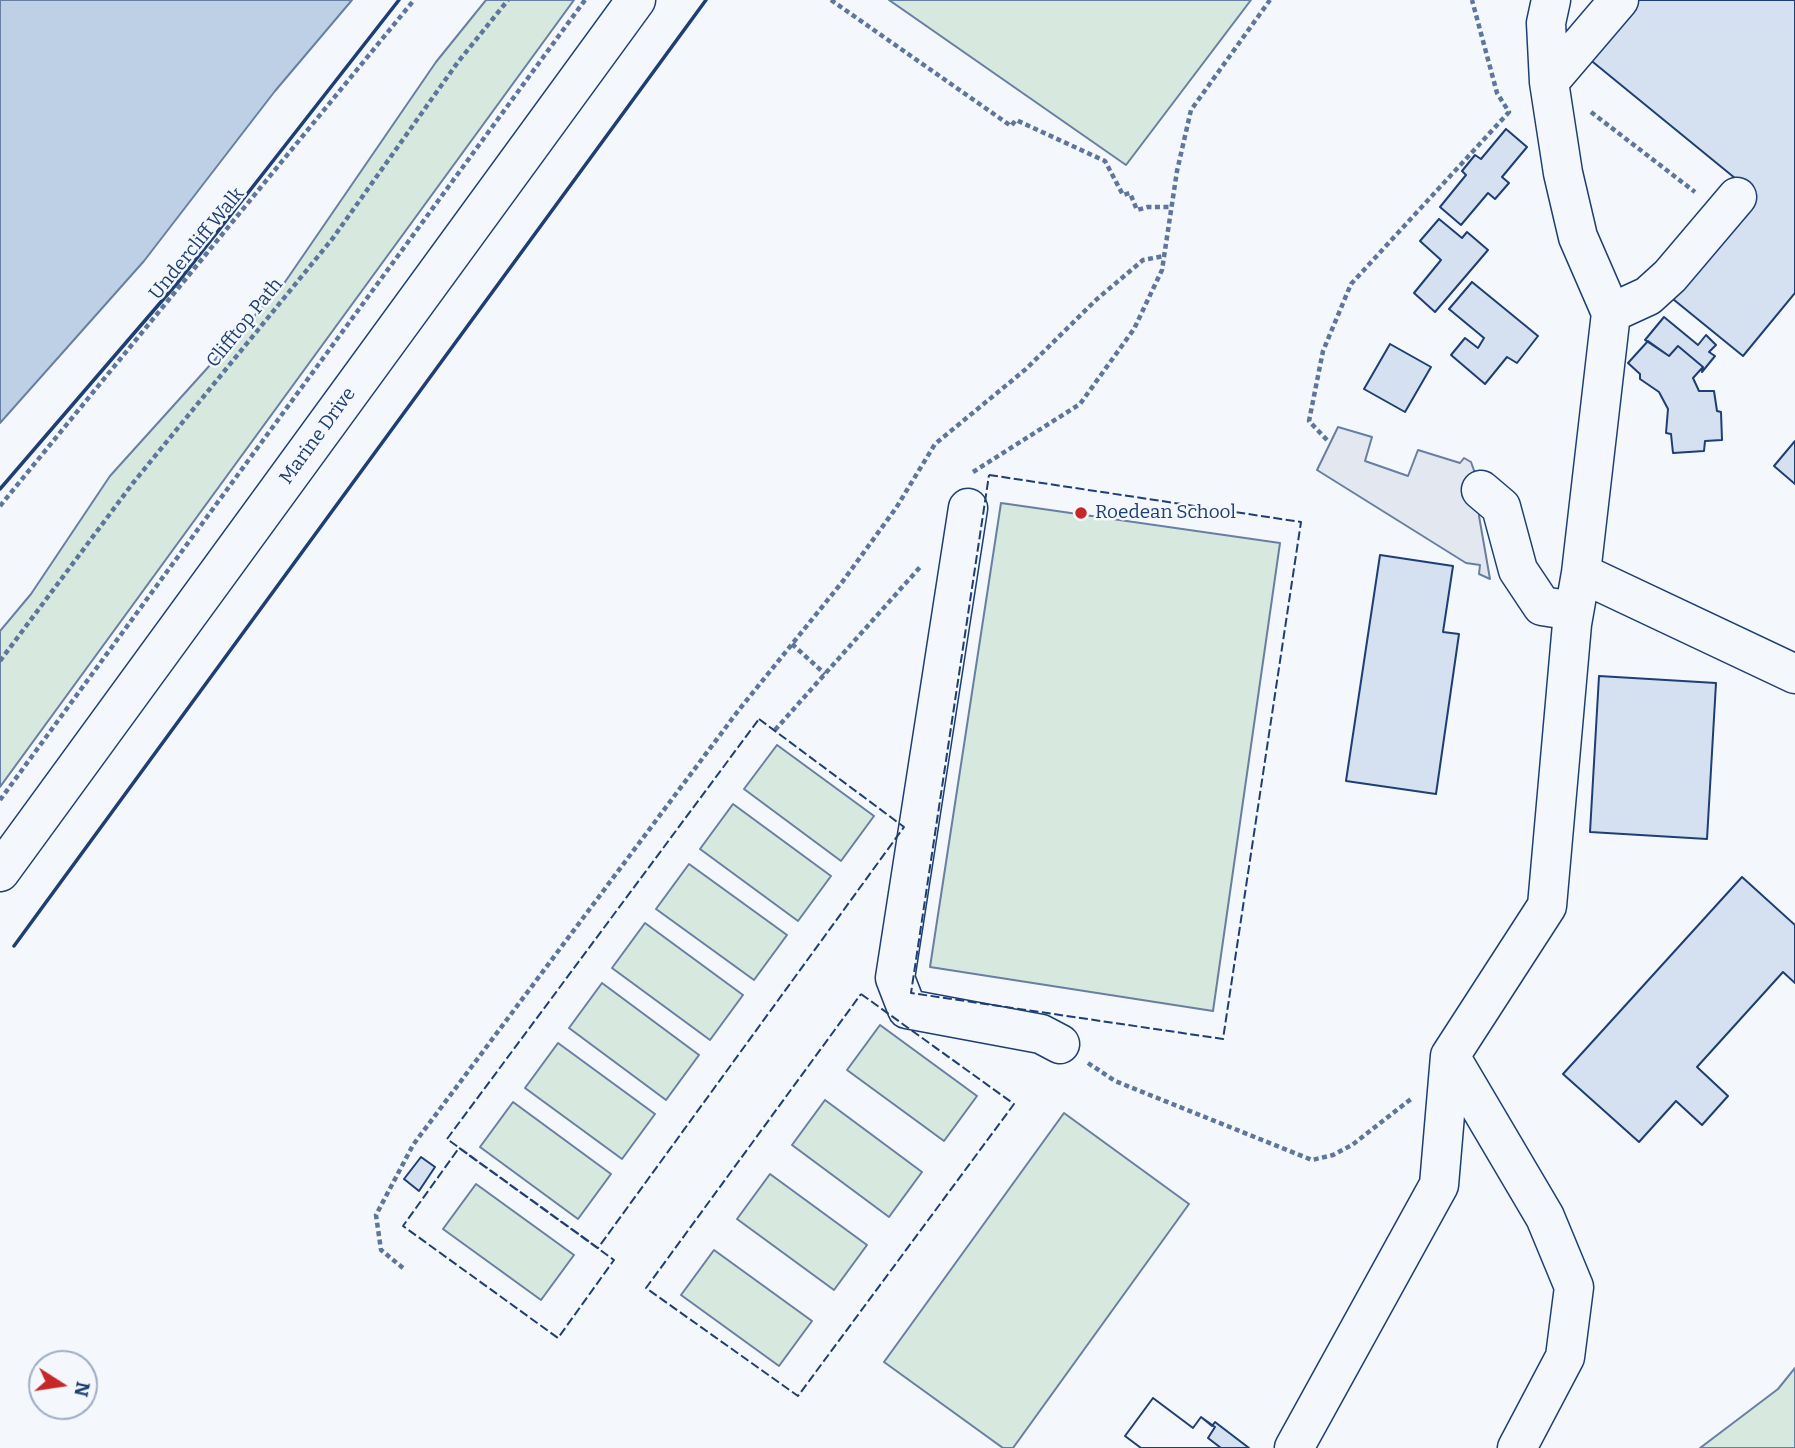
<!DOCTYPE html>
<html>
<head>
<meta charset="utf-8">
<style>
	body { margin:0 }
	#map { position:relative; width:1795px; height:1448px; overflow:hidden; background:#f4f7fb; font-family:Bitter,serif }
	canvas { display:block }
	.north { position:absolute; left:28px; top:1350px; width:70px; height:70px; box-sizing:border-box; background:#f4f7fb; border:2px solid #9eadc5; border-radius:50%; rotate:102deg; font-size:19px; font-weight:700; line-height:28px; text-align:center; color:#1d3f73 }
	.north::after { content:''; display:block; margin:auto; width:24px; height:32px; background:#c62828; clip-path:polygon(50% 0,100% 100%,50% 72%,0 100%) }
</style>
</head>
<body>
<div id="map">
<canvas width="1795" height="1448"></canvas>
<div class="north">N</div>
</div>
<script>
const c = document.querySelector('canvas').getContext('2d');
c.lineJoin = 'round';
function paint(path, color) { c.fillStyle = color; c.fill(path, 'evenodd'); }
const toPath = rows => new Path2D(rows.map(r => 'M' + r).join(''));
function strokePath(path, color, width, dash) { c.strokeStyle = color; c.lineWidth = width; c.lineCap = dash ? 'butt' : 'round'; c.setLineDash(dash || []); c.stroke(path); }
function write(font, color, halo, rows, align = 'center') {
  c.font = font + ' Bitter,serif'; c.lineWidth = 5; c.setLineDash([]); c.textBaseline = 'middle'; c.strokeStyle = halo; c.fillStyle = color; for (const [text, x, y, turn = 0] of rows) {
    c.save(); c.translate(x, y); c.rotate((+turn || 0) * Math.PI / 180); c.textAlign = isNaN(turn) ? turn : align; if (halo) c.strokeText(text, 0, 0); c.fillText(text, 0, 0); c.restore();
  }
}
const green = toPath([
	[486,0,574,0,0,787,0,631,31,594,110,476,285,282,436,62,486,0],
	[889,0,1251,0,1126,165,889,0],
	[1001,503,1280,543,1213,1011,930,967,1001,503],
	[777,745,874,816,841,861,744,789,777,745],
	[733,804,831,876,798,921,700,849,733,804],
	[689,864,787,935,754,980,656,909,689,864],
	[645,923,743,995,710,1040,612,968,645,923],
	[602,983,699,1055,666,1100,569,1028,602,983],
	[880,1025,977,1096,944,1141,847,1070,880,1025],
	[558,1043,655,1114,622,1159,525,1088,558,1043],
	[825,1100,922,1172,889,1217,792,1145,825,1100],
	[513,1102,611,1174,578,1219,480,1147,513,1102],
	[1064,1113,1189,1204,1013,1448,1003,1448,884,1362,1064,1113],
	[770,1174,867,1245,834,1290,737,1219,770,1174],
	[476,1184,574,1255,541,1300,443,1229,476,1184],
	[714,1250,812,1321,779,1366,681,1295,714,1250],
	[1795,1368,1795,1448,1700,1448,1778,1389,1795,1368]
]);
paint(green, '#d7e8df');
strokePath(green, '#687fa3', 2);
const parking = toPath([
	[1338,427,1372,437,1365,461,1408,476,1418,450,1460,463,1464,458,1471,462,1481,490,1479,516,1490,579,1479,574,1480,565,1466,563,1317,470,1338,427]
]);
paint(parking, '#e3e8f0');
strokePath(parking, '#687fa3', 2);
const water = toPath([
	[0,0,352,0,275,91,144,261,0,423,0,0]
]);
paint(water, '#bed0e5');
strokePath(water, '#687fa3', 2);
const building = toPath([
	[1635,0,1795,0,1795,293,1743,356,1668,295,1752,192,1588,58,1635,0],
	[1506,129,1527,147,1502,177,1509,183,1495,199,1488,193,1461,225,1440,207,1466,175,1462,171,1475,155,1481,159,1506,129],
	[1439,219,1462,238,1467,232,1488,250,1435,312,1414,293,1441,260,1420,241,1439,219],
	[1472,282,1538,336,1517,363,1507,357,1485,384,1451,355,1465,338,1478,348,1484,338,1449,309,1472,282],
	[1664,317,1698,345,1706,335,1716,345,1709,352,1715,356,1702,372,1703,367,1678,346,1669,356,1645,340,1664,317],
	[1648,341,1669,356,1678,346,1703,367,1693,378,1699,391,1714,391,1717,411,1721,412,1722,440,1705,441,1704,451,1673,453,1671,434,1666,433,1668,409,1659,392,1640,379,1640,374,1628,363,1648,341],
	[1390,344,1431,367,1405,412,1364,389,1390,344],
	[1795,441,1795,484,1774,466,1795,441],
	[1380,555,1453,566,1443,632,1459,634,1436,794,1346,781,1380,555],
	[1599,676,1716,683,1707,839,1590,832,1599,676],
	[1742,877,1795,925,1795,983,1783,972,1697,1067,1728,1096,1702,1125,1676,1101,1639,1142,1563,1074,1742,877],
	[421,1157,435,1167,419,1191,404,1179,421,1157],
	[1153,1398,1193,1428,1201,1417,1215,1427,1208,1438,1221,1448,1141,1448,1125,1436,1153,1398],
	[1153,1398,1193,1428,1201,1417,1212,1426,1215,1422,1249,1448,1141,1448,1125,1436,1153,1398]
]);
paint(building, '#d5e0f0');
strokePath(building, '#1d3f73', 2);
const minor = toPath([
	[1549,82,1619,0],
	[1611,313,1648,296,1670,276,1737,197],
	[1481,490,1501,507,1518,570,1542,606,1574,611],
	[968,508,895,978,907,1009,1041,1034,1060,1044],
	[1581,573,1795,674],
	[1450,1056,1545,1217,1574,1287,1565,1357,1517,1448],
	[1294,1448,1439,1185,1450,1056,1547,906,1572,624,1581,573,1611,313,1578,237,1563,173,1549,82,1546,23,1551,0]
]);
const major = toPath([
	[0,872,636,0]
]);
strokePath(minor, '#1d3f73', 41);
strokePath(major, '#1d3f73', 41);
strokePath(toPath([
	[831,0,1011,126,1016,120,1105,161,1123,195,1130,193,1137,210,1148,207,1171,207],
	[1591,112,1695,192],
	[1327,440,1309,421,1323,351,1351,284,1509,112,1497,93,1472,0],
	[973,472,1080,404,1134,329,1162,270,1177,171,1191,110,1270,0],
	[0,506,414,0],
	[792,644,825,674],
	[0,661,133,483,333,238,458,62,508,0],
	[775,730,921,566],
	[0,800,585,0],
	[1088,1063,1115,1081,1312,1160,1333,1155,1352,1145,1411,1099],
	[403,1268,381,1250,376,1215,413,1145,738,711,843,581,896,508,935,444,1026,369,1097,299,1143,260,1164,256]
]), '#5e769c', 4.5, [5, 3.5]);
strokePath(minor, '#f4f7fb', 38);
strokePath(major, '#f4f7fb', 38);
strokePath(toPath([
	[989,475,1301,522,1223,1039,911,993,989,475],
	[759,719,904,827,598,1248,447,1139,759,719],
	[861,994,1014,1104,798,1396,646,1288,861,994],
	[459,1148,614,1260,558,1338,403,1226,459,1148]
]), '#1d3f73', 2, [9, 3.5]);
strokePath(toPath([
	[0,489,179,281,399,0],
	[14,946,706,0]
]), '#1d3f73', 3.5);
for (const [x, y, r, color] of [
	[1081,513,7,"#c62828"]
]) { const dot = new Path2D(); dot.arc(x, y, r, 0, 2 * Math.PI); c.fillStyle = color; c.fill(dot); strokePath(dot, '#f4f7fb', 2.5); }
write('19px', '#1d3f73', '#f4f7fb', [
	["Undercliff Walk",197,244,-51],
	["Clifftop Path",245,323,-51],
	["Marine Drive",318,436,-54]
]);
write('19px', '#1d3f73', '#f4f7fb', [
	["Roedean School",1095,513]
], 'left');
</script>
</body>
</html>
